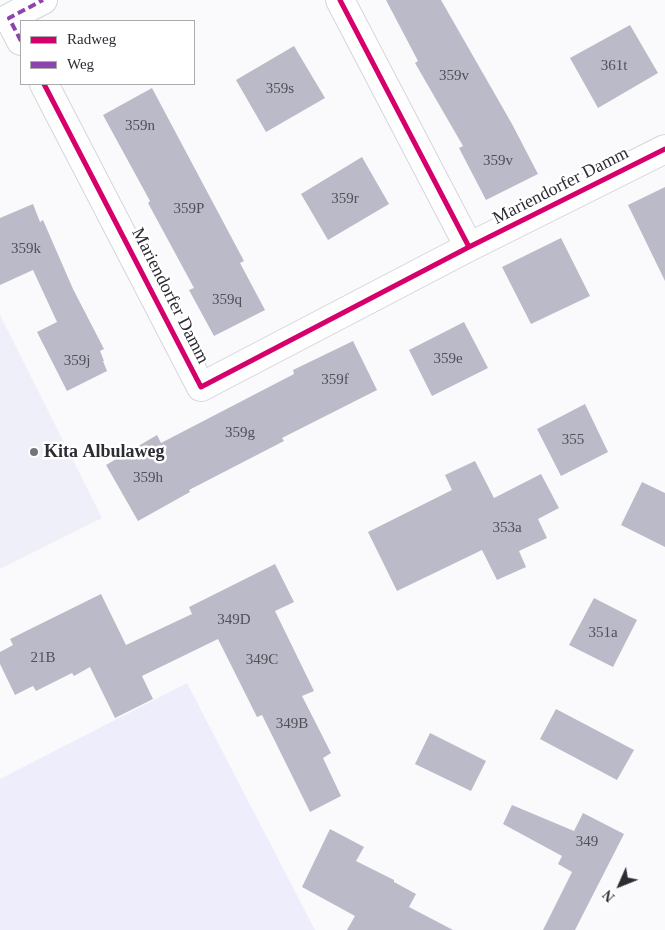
<!DOCTYPE html>
<html>
<head>
<meta charset="utf-8">
<style>
	body { margin:0 }
	#map { position:relative; width:665px; height:930px; overflow:hidden; background:#fafafc; font-family:Georgia,serif }
	canvas { display:block }
	.legend { position:absolute; left:20px; top:20px; width:175px; height:65px; box-sizing:border-box; background:#fff; border:1px solid #ababae; margin:0; padding:6px 9px; list-style:none; font-size:15px; color:#2c2c34 }
	.legend li { display:flex; align-items:center; gap:10px; height:25px }
	.legend b { width:25px; border:1px solid #ababae }
	.north { position:absolute; left:595px; top:860px; width:50px; height:50px; -webkit-text-stroke:4px #fff; paint-order:stroke; rotate:226deg; font-size:14px; font-weight:700; line-height:20px; text-align:center; color:#2c2c34 }
	.north::after { content:''; display:block; margin:auto; width:18px; height:22px; background:#2c2c34; clip-path:polygon(50% 0,100% 100%,50% 72%,0 100%) }
</style>
</head>
<body>
<div id="map">
<canvas width="665" height="930"></canvas>
<ul class="legend">
<li><b style="height:6px;background:#d6006c"></b>Radweg</li>
<li><b style="height:6px;background:#8e44ad"></b>Weg</li>
</ul>
<div class="north">N</div>
</div>
<script>
const c = document.querySelector('canvas').getContext('2d');
c.lineJoin = 'round';
function paint(path, color) { c.fillStyle = color; c.fill(path, 'evenodd'); }
const toPath = rows => new Path2D(rows.map(r => 'M' + r).join(''));
function strokePath(path, color, width, dash) { c.strokeStyle = color; c.lineWidth = width; c.lineCap = dash ? 'butt' : 'round'; c.setLineDash(dash || []); c.stroke(path); }
function write(font, color, halo, rows, align = 'center') {
  c.font = font + ' Georgia,serif'; c.lineWidth = 5; c.setLineDash([]); c.textBaseline = 'middle'; c.strokeStyle = halo; c.fillStyle = color; for (const [text, x, y, turn = 0] of rows) {
    c.save(); c.translate(x, y); c.rotate((+turn || 0) * Math.PI / 180); c.textAlign = isNaN(turn) ? turn : align; if (halo) c.strokeText(text, 0, 0); c.fillText(text, 0, 0); c.restore();
  }
}
paint(toPath([
	[0,315,102,518,0,569]
]), '#efeff9');
paint(toPath([
	[187,683,315,930,0,930,0,779]
]), '#ededfc');
paint(toPath([
	[386,0,441,0,512,124,538,174,486,200,459,148,463,146,415,63,418,61],
	[630,25,658,73,598,108,570,58],
	[294,46,325,98,266,132,236,80],
	[152,88,244,261,240,263,265,310,214,336,189,290,194,288,148,203,150,201,103,115],
	[362,157,389,204,328,240,301,194],
	[665,187,665,281,628,205],
	[33,204,40,222,43,220,73,289,104,349,100,351,104,361,103,361,107,371,67,391,37,332,57,322,33,270,0,285,0,218],
	[561,238,590,296,531,324,502,267],
	[464,322,488,368,432,396,409,350],
	[353,341,377,390,282,438,284,441,189,490,190,492,138,521,106,465,157,435,161,443,294,374,293,370],
	[585,404,608,452,561,476,537,429],
	[475,461,494,498,541,474,559,508,538,519,547,538,519,551,526,567,497,580,482,550,397,591,368,532,452,490,445,475],
	[642,482,665,493,665,547,621,525],
	[275,564,294,602,275,611,314,691,302,696,331,753,323,758,341,796,310,812,262,715,257,717,218,639,142,676,153,699,115,718,90,667,74,676,72,673,36,691,33,686,15,695,0,664,0,652,13,645,10,639,101,594,126,645,192,614,189,607],
	[594,598,637,620,613,667,569,645],
	[556,709,634,750,617,780,540,739],
	[430,733,486,761,471,791,415,764],
	[512,805,574,831,583,813,624,834,575,930,543,930,572,872,558,864,562,856,503,824],
	[330,829,364,847,356,861,394,880,394,882,416,894,409,907,453,930,347,930,355,916,302,887]
]), '#bbbac8');
const street = toPath([
	[340,0,469,247],
	[21,41,9,18,43,0],
	[44,84,201,387,469,247,665,149]
]);
strokePath(street, '#d6d6db', 30);
strokePath(street, '#fefeff', 28);
strokePath(toPath([
	[21,41,9,18,43,0]
]), '#8e44ad', 4, [8, 4]);
strokePath(toPath([
	[340,0,469,247],
	[44,84,201,387,469,247,665,149]
]), '#d6006c', 5);
for (const [x, y, r, color] of [
	[34,452,5,"#74747a"]
]) { const dot = new Path2D(); dot.arc(x, y, r, 0, 2 * Math.PI); c.fillStyle = color; c.fill(dot); strokePath(dot, '#fff', 2); }
write('15px', '#505059', null, [
	["361t",614,66],
	["359v",454,76],
	["359s",280,89],
	["359n",140,126],
	["359v",498,161],
	["359r",345,199],
	["359P",189,209],
	["359k",26,249],
	["359q",227,300],
	["359e",448,359],
	["359j",77,361],
	["359f",335,380],
	["359g",240,433],
	["355",573,440],
	["359h",148,478],
	["353a",507,528],
	["349D",234,620],
	["351a",603,633],
	["21B",43,658],
	["349C",262,660],
	["349B",292,724],
	["349",587,842]
]);
write('18px', '#2c2c34', '#fff', [
	["Mariendorfer Damm",561,186,-27],
	["Mariendorfer Damm",170,296,63]
]);
write('bold 18px', '#2c2c34', '#fff', [
	["Kita Albulaweg",44,452]
], 'left');
</script>
</body>
</html>
